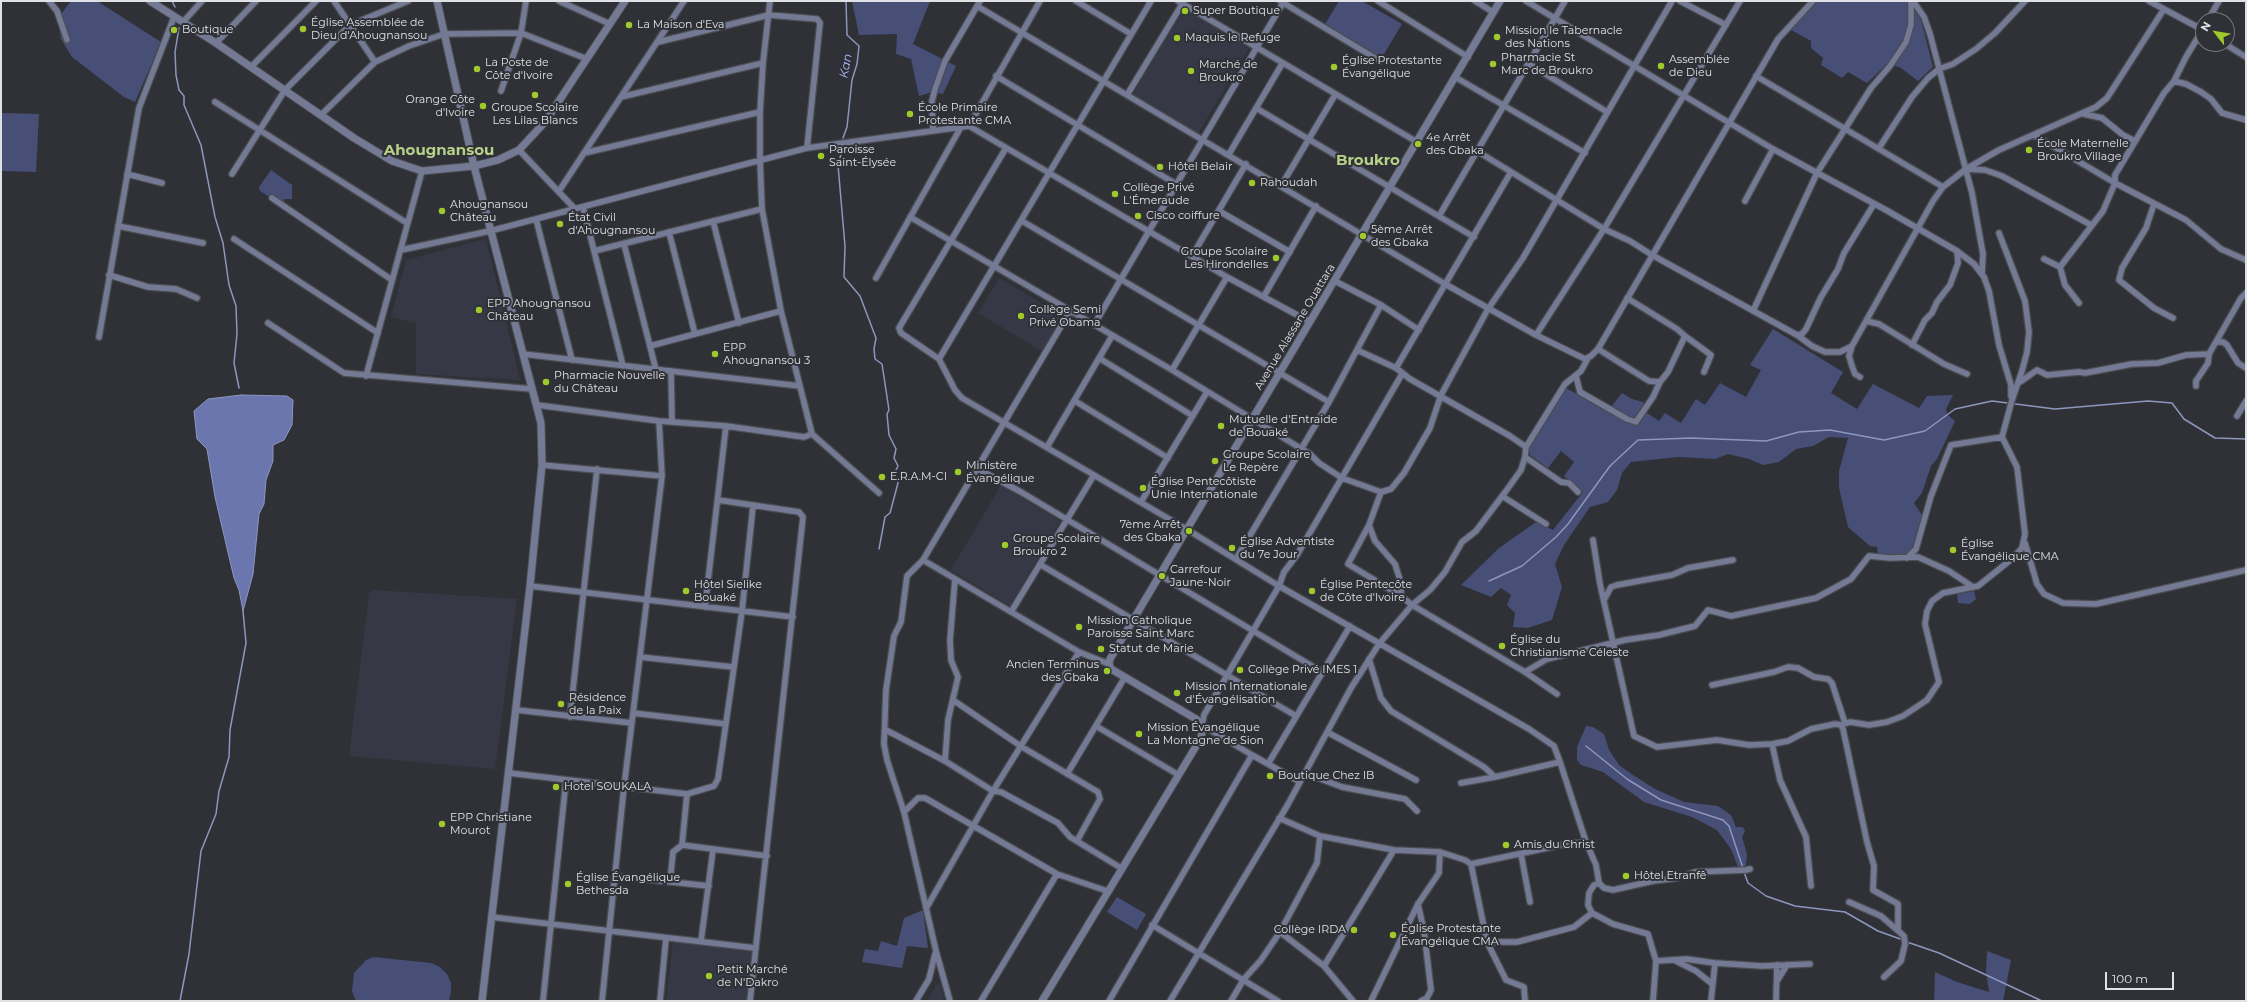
<!DOCTYPE html>
<html>
<head>
<meta charset="utf-8">
<style>
	body { margin:0 }
	#map { position:relative; width:2247px; height:1002px; overflow:hidden; background:#2f3137; font-family:Montserrat,sans-serif }
	canvas { display:block }
	.frame { position:absolute; inset:0; border:2px solid #e0e1e5; pointer-events:none }
	.north { position:absolute; left:2195px; top:12px; width:40px; height:40px; box-sizing:border-box; background:#2f3137; border:1px solid #76777d; border-radius:50%; rotate:301deg; font-size:11px; font-weight:700; line-height:16px; text-align:center; color:#e0e1e5 }
	.north::after { content:''; display:block; margin:auto; width:14px; height:18px; background:#a0c92c; clip-path:polygon(50% 0,100% 100%,50% 72%,0 100%) }
	.scale { position:absolute; left:2105px; top:972px; width:69px; height:18px; box-sizing:border-box; border:2px solid #e0e1e5; border-top:0; padding-left:5px; font-size:12px; line-height:14px; white-space:nowrap; color:#e0e1e5; -webkit-text-stroke:3px #2f3137; paint-order:stroke }
</style>
</head>
<body>
<div id="map">
<canvas width="2247" height="1002"></canvas>
<div class="frame"></div>
<div class="north">N</div>
<div class="scale">100 m</div>
</div>
<script>
const c = document.querySelector('canvas').getContext('2d');
c.lineJoin = 'round';
function paint(path, color) { c.fillStyle = color; c.fill(path, 'evenodd'); }
const toPath = rows => new Path2D(rows.map(r => 'M' + r).join(''));
function strokePath(path, color, width, dash) { c.strokeStyle = color; c.lineWidth = width; c.lineCap = dash ? 'butt' : 'round'; c.setLineDash(dash || []); c.stroke(path); }
function write(font, color, halo, rows, align = 'center') {
  c.font = font + ' Montserrat,sans-serif'; c.lineWidth = 4; c.setLineDash([]); c.textBaseline = 'middle'; c.strokeStyle = halo; c.fillStyle = color; for (const [text, x, y, turn = 0] of rows) {
    c.save(); c.translate(x, y); c.rotate((+turn || 0) * Math.PI / 180); c.textAlign = isNaN(turn) ? turn : align; if (halo) c.strokeText(text, 0, 0); c.fillText(text, 0, 0); c.restore();
  }
}
paint(toPath([
	[1184,9,1249,48,1198,134,1132,95],
	[486,239,520,380,416,374,416,323,391,317,406,260],
	[999,278,1063,316,1042,351,978,313],
	[1001,485,1060,521,1010,606,951,570],
	[373,590,517,599,495,769,349,756,369,593],
	[673,942,752,951,746,1001,666,1001],
	[939,981,944,1001,927,1001]
]), '#363945');
paint(toPath([
	[71,1,97,1,161,42,135,102,124,97,72,57,61,39,58,18],
	[852,1,930,1,913,44,956,66,943,94,932,92,919,96,911,59,896,54,897,34,859,35],
	[1339,1,1362,1,1402,24,1381,59,1324,26],
	[1818,1,1909,1,1921,20,1933,67,1918,81,1901,68,1888,63,1867,83,1848,72,1842,78,1821,65,1823,58,1811,48,1811,41,1791,30,1797,21],
	[1,113,39,114,36,172,1,171],
	[271,170,292,185,292,199,285,199,281,204,260,191,259,187],
	[1773,329,1843,372,1831,393,1857,409,1873,384,1919,408,1927,396,1953,395,1946,409,1947,414,1955,421,1937,459,1931,466,1922,493,1914,503,1924,518,1915,550,1908,556,1886,556,1878,553,1877,547,1870,546,1848,527,1839,488,1839,471,1848,438,1829,437,1813,446,1796,449,1779,462,1763,465,1749,459,1728,454,1715,459,1678,457,1631,462,1622,473,1617,490,1608,502,1590,507,1564,545,1555,564,1562,587,1552,620,1528,628,1513,627,1515,613,1507,605,1511,595,1501,588,1491,597,1461,585,1499,548,1536,522,1553,530,1583,492,1564,476,1574,462,1561,451,1548,468,1530,455,1528,446,1564,387,1608,411,1622,393,1632,399,1643,402,1647,413,1659,421,1665,413,1681,423,1696,399,1705,405,1720,383,1746,397,1761,370,1750,365],
	[1974,591,1976,599,1970,604,1958,603,1957,594],
	[1586,726,1593,727,1604,734,1609,750,1619,765,1633,775,1655,789,1684,802,1718,806,1731,815,1736,827,1743,827,1745,831,1742,837,1747,854,1746,865,1742,869,1738,867,1731,849,1717,830,1692,817,1644,802,1603,772,1581,765,1577,760,1577,747],
	[1117,897,1146,914,1137,930,1107,912],
	[923,910,928,948,907,946,902,968,862,962,865,949,878,951,881,941,897,946,904,918],
	[1987,951,2011,960,2003,1001,1934,1001,1935,972,1957,982,1989,992,1986,971],
	[374,957,431,963,440,967,447,974,451,983,451,992,449,1001,356,1001,352,991,354,973,366,960]
]), '#474f77');
const water = toPath([
	[241,395,287,396,293,400,292,425,284,440,273,445,273,461,266,480,264,504,259,514,253,574,243,611,239,590,234,578,215,497,207,449,197,439,194,411,208,399,241,395]
]);
paint(water, '#6a76ad');
strokePath(water, '#8d96be', 1);
strokePath(toPath([
	[172,1,175,7],
	[179,28,175,52,176,75,179,90,184,96,184,105,201,145,215,217,223,243,229,285,236,306,237,334,234,363,239,388],
	[843,138,847,127,852,80,857,64,859,46,847,35,846,1],
	[843,147,838,165,845,246,844,277,860,296,876,338,874,349,875,359,882,364,889,410,887,414,889,435,896,449,894,458,898,466,895,472,898,483,890,513,885,517,879,549],
	[1489,581,1522,566,1556,537,1568,524,1610,466,1638,440,1691,438,1766,441,1799,432,1830,430,1884,440,1925,431,1955,409,1992,401,2055,409,2148,401,2172,403,2184,419,2215,438,2246,439],
	[1586,746,1627,779,1661,800,1723,820,1729,826,1743,868],
	[1744,872,1748,883,1766,896,1795,906,1845,912,1878,931,1903,940],
	[1907,942,1939,953,2042,1001],
	[180,1001,189,954,201,851,216,814,219,791,229,757,230,730,246,643,243,611]
]), '#8d96be', 1.5);
const minor = toPath([
	[49,1,57,11,67,40],
	[334,1,375,62],
	[559,1,610,24],
	[770,1,763,63,760,112,760,159,762,209,781,311,812,434,879,493],
	[1076,1,1131,34],
	[1178,1,1417,142],
	[1280,1,1380,61],
	[1378,1,1468,57],
	[1475,1,1493,12],
	[1526,1,1773,149,1886,210,1957,251,1974,264,1984,277,1989,291,1999,345,2011,385,2011,396],
	[1680,1,1726,25],
	[1913,1,1924,17,1930,34,1972,193,1983,254,1982,274],
	[2149,1,2203,30],
	[977,6,1445,284,1536,335,1585,359,1591,356,1598,349,1778,39,1813,1],
	[2208,20,2219,1],
	[183,22,202,1],
	[658,42,769,15,817,19,820,23,807,148],
	[216,43,256,1],
	[2225,44,2246,57],
	[1529,64,1607,112],
	[251,67,316,1],
	[996,76,1176,184],
	[1756,76,1943,187],
	[1455,77,1585,153],
	[2174,81,2186,84,2201,92,2211,99,2222,113,2246,120],
	[501,91,521,33,526,1],
	[1127,95,1184,1],
	[621,97,763,63],
	[215,102,407,223],
	[1256,108,1474,237],
	[2084,114,2102,118,2123,135,2135,141],
	[321,115,375,62,409,46,444,34,521,33,587,59],
	[969,126,1040,1],
	[933,130,932,101,935,89,945,61,980,1],
	[2034,135,2115,183,2186,220,2221,249,2246,260],
	[1006,148,899,328,901,333,939,359,955,390,962,398,1188,530,1279,586,1529,729,1554,746,1560,762],
	[1879,148,1912,97,1928,78,1939,69,1953,64,1976,49,1995,33,2025,1],
	[519,150,575,209],
	[1477,151,1604,229,1630,241,1652,255,1797,335,1812,346,1825,352,1840,352,1852,346,1933,201,1943,187,1966,169,1999,150,2096,107,2107,98,2164,9],
	[584,153,760,112],
	[1229,154,1282,64],
	[1966,169,1985,170,2002,176,2091,225],
	[127,174,162,183],
	[232,174,285,90,350,25,408,1],
	[1281,186,1335,95],
	[559,191,684,1],
	[272,198,392,280],
	[1745,201,1773,149],
	[2154,204,2146,228,2122,268,2119,280,2154,308,2173,318],
	[583,207,623,366],
	[1219,211,1290,252],
	[1439,216,1565,1],
	[910,217,1172,370,1310,454,1319,463,1342,478,1381,492,1391,489,1404,473,1430,428,1441,395,1488,309,1523,258,1672,1],
	[536,219,572,360],
	[713,221,739,323],
	[1022,221,1329,402],
	[118,226,203,243],
	[669,232,695,334],
	[234,239,378,333],
	[624,244,656,370],
	[401,250,490,231,807,148,969,126,1227,277,1310,322],
	[594,251,762,209],
	[1192,256,1246,164],
	[2044,259,2060,267,2065,285,2079,303],
	[2060,267,2103,211,2115,183,2115,175,2164,93,2174,81,2186,57,2203,29],
	[109,275,148,287,176,289,197,298],
	[876,278,961,127],
	[1335,281,1381,305,1419,330],
	[1264,296,1316,206],
	[1753,311,1817,173,1871,88,1890,66,1906,42,1911,25,1911,1],
	[1866,321,1879,324,1944,364,1967,374],
	[268,323,344,373,532,389],
	[1094,325,1284,1],
	[1536,335,1604,229,1740,1],
	[1797,335,1802,334,1806,329,1821,297,1838,269,1844,253,1874,204],
	[1685,336,1711,355,1704,372],
	[99,337,139,108,174,17],
	[2216,342,2223,342,2227,345,2238,363,2246,368],
	[1912,345,1925,320,1932,313,1937,302,1950,285,1958,263,1957,251],
	[650,346,781,311],
	[1852,346,1849,356,1852,366,1855,374,1860,377],
	[1598,349,1649,381,1660,382,1668,372,1685,336,1677,329,1627,298],
	[523,354,800,386],
	[1099,358,1193,416],
	[939,359,1151,1],
	[1396,368,1511,172],
	[1172,370,1227,277],
	[671,371,672,421],
	[366,376,422,171],
	[1576,376,1580,392,1627,419,1636,422,1653,397,1660,382],
	[2020,382,2037,370,2047,375,2079,372,2085,373,2132,364,2158,363,2186,355,2209,354,2241,298,2246,293],
	[2196,386,2196,381,2208,363,2209,354],
	[1075,401,1168,458],
	[537,405,659,421,726,426,804,437,812,434],
	[2237,416,2246,401],
	[1047,447,1112,336],
	[1526,447,1565,384,1581,371,1588,358],
	[1525,457,1561,482,1569,483,1578,492],
	[542,465,662,476],
	[978,469,1021,492,1322,672],
	[1381,492,1369,525,1375,541,1395,564,1401,583,1401,596,1412,605,1525,672,1557,694],
	[1502,496,1546,524],
	[718,500,799,512,803,517,750,1001],
	[1141,502,1207,392],
	[1369,525,1348,564,1401,596],
	[1593,540,1600,584,1634,736,1657,747,1717,740,1749,745,1772,744,1788,741,1811,729,1835,724,1841,725,1843,729,1867,842,1874,866,1873,890,1898,904,1898,930],
	[2025,543,2037,584,2044,594,2063,603,2096,604,2246,570],
	[1907,558,1916,549,1931,496,1951,445,2002,437],
	[1236,559,1329,402,1381,305],
	[923,560,1079,652,1109,664],
	[1041,565,1296,716],
	[530,586,793,617],
	[1604,600,1611,587,1617,585,1672,575,1688,568,1733,560],
	[705,607,726,426],
	[1011,612,1094,475],
	[640,657,733,667],
	[1369,659,1381,698,1391,711,1484,767,1495,777,1560,762,1586,842],
	[1525,672,1547,659,1625,640,1659,635,1695,626,1708,610,1731,616,1816,598,1851,579,1869,556,1890,558,1918,557,1949,571,1973,587,1978,586,2013,558,2022,548,2025,534,2017,467,2002,437,2012,400,2022,371,2027,352,2029,332,2025,301,1999,233],
	[1712,685,1774,672,1788,667,1798,668,1814,677,1828,679,1832,683,1845,723],
	[953,700,1022,747,1098,792,1100,799,1077,841],
	[517,710,632,723],
	[633,713,726,724],
	[570,717,597,469],
	[1841,725,1850,722,1869,725,1887,722,1903,716,1927,700,1939,682,1925,624,1927,611,1932,601,1943,593,1973,587],
	[1096,726,1177,774],
	[886,730,945,761,993,791,1001,792,1058,823,1070,837,1121,868],
	[1327,732,1416,780],
	[1772,744,1780,780,1806,837,1811,886],
	[945,761,948,720,958,677,951,660,950,640,955,579],
	[1268,764,1350,626],
	[509,773,687,794,714,786,718,779,742,611,753,506],
	[1305,773,1342,787,1405,799,1417,811],
	[1067,774,1125,677],
	[1300,782,1252,755,1202,725,1204,715,1279,586,1284,572,1297,555,1402,374],
	[1461,783,1495,777],
	[904,812,918,798,925,798,1057,874,1107,891],
	[1279,818,1320,836,1394,850,1440,852,1465,860,1471,864,1487,942,1506,980,1524,987,1525,1001],
	[682,845,767,856],
	[1521,854,1530,902],
	[1471,864,1561,845,1586,842,1596,865,1599,883,1604,888,1613,890,1653,881,1677,878,1695,872,1746,870,1750,869],
	[615,876,709,886],
	[670,882,673,852,682,845,687,794],
	[1599,883,1594,885,1589,893,1588,905,1592,913,1613,924,1648,934,1656,961,1686,959,1715,963],
	[1849,902,1881,916,1904,936,1905,944,1901,961,1884,977],
	[1418,904,1424,931,1431,990,1427,998,1421,1001],
	[927,907,993,791,1079,652],
	[491,917,755,948],
	[1152,925,1278,1001],
	[1280,932,1324,966,1353,1001],
	[701,941,713,850],
	[1487,942,1517,942,1574,927,1592,913],
	[1674,960,1696,971,1711,983],
	[1324,966,1394,850],
	[1777,981,1787,965],
	[543,1001,566,780],
	[602,1001,624,787,662,476,659,421],
	[660,1001,666,938],
	[916,1001,929,979,935,954],
	[950,1001,936,951,904,812,887,760,884,744,886,690,894,636,901,622,907,576,923,560,1070,311],
	[981,1001,1057,874],
	[1109,1001,1252,755],
	[1170,1001,1287,806,1351,688,1379,644,1412,605,1430,590,1445,572,1462,542,1476,531,1506,491,1521,470,1525,457,1526,447,1510,436,1410,379,1396,368,1357,350],
	[1231,1001,1244,979,1261,960,1280,932,1317,863,1320,836],
	[1371,1001,1418,904,1439,873,1440,852],
	[1653,1001,1656,961],
	[1711,1001,1715,963,1762,966,1810,964],
	[1776,1001,1777,965]
]);
const tertiary = toPath([
	[150,1,216,43,354,138,392,161,422,171,474,166,498,160,519,150,545,122,625,1],
	[437,1,474,166,541,423,542,465,530,586,482,1001],
	[1042,1001,1201,738,1202,732,1202,725,1196,719,1111,669,1109,664,1110,659,1500,1]
]);
strokePath(minor, '#4b4d53', 8);
strokePath(tertiary, '#4b4d53', 9);
strokePath(minor, '#747a93', 5.5);
strokePath(tertiary, '#747a93', 7);
for (const [x, y, r, color] of [
	[1185,11,4,"#a0c92c"],
	[629,25,4,"#a0c92c"],
	[303,29,4,"#a0c92c"],
	[174,30,4,"#a0c92c"],
	[1497,37,4,"#a0c92c"],
	[1177,38,4,"#a0c92c"],
	[1493,64,4,"#a0c92c"],
	[1661,66,4,"#a0c92c"],
	[1334,67,4,"#a0c92c"],
	[477,69,4,"#a0c92c"],
	[1191,71,4,"#a0c92c"],
	[535,95,4,"#a0c92c"],
	[483,106,4,"#a0c92c"],
	[910,114,4,"#a0c92c"],
	[1418,144,4,"#a0c92c"],
	[2029,150,4,"#a0c92c"],
	[821,156,4,"#a0c92c"],
	[1160,167,4,"#a0c92c"],
	[1252,183,4,"#a0c92c"],
	[1115,194,4,"#a0c92c"],
	[442,211,4,"#a0c92c"],
	[1138,216,4,"#a0c92c"],
	[560,224,4,"#a0c92c"],
	[1363,236,4,"#a0c92c"],
	[1276,258,4,"#a0c92c"],
	[479,310,4,"#a0c92c"],
	[1021,316,4,"#a0c92c"],
	[715,354,4,"#a0c92c"],
	[546,382,4,"#a0c92c"],
	[1221,426,4,"#a0c92c"],
	[1215,461,4,"#a0c92c"],
	[958,472,4,"#a0c92c"],
	[882,477,4,"#a0c92c"],
	[1143,488,4,"#a0c92c"],
	[1189,531,4,"#a0c92c"],
	[1005,545,4,"#a0c92c"],
	[1232,548,4,"#a0c92c"],
	[1953,550,4,"#a0c92c"],
	[1162,576,4,"#a0c92c"],
	[686,591,4,"#a0c92c"],
	[1312,591,4,"#a0c92c"],
	[1079,627,4,"#a0c92c"],
	[1502,646,4,"#a0c92c"],
	[1101,649,4,"#a0c92c"],
	[1240,670,4,"#a0c92c"],
	[1107,671,4,"#a0c92c"],
	[1177,693,4,"#a0c92c"],
	[561,704,4,"#a0c92c"],
	[1139,734,4,"#a0c92c"],
	[1270,776,4,"#a0c92c"],
	[556,787,4,"#a0c92c"],
	[442,824,4,"#a0c92c"],
	[1506,845,4,"#a0c92c"],
	[1626,876,4,"#a0c92c"],
	[568,884,4,"#a0c92c"],
	[1354,930,4,"#a0c92c"],
	[1393,935,4,"#a0c92c"],
	[709,976,4,"#a0c92c"]
]) { const dot = new Path2D(); dot.arc(x, y, r, 0, 2 * Math.PI); c.fillStyle = color; c.fill(dot); strokePath(dot, '#2f3137', 1.5); }
write('11px', '#e0e1e5', '#2f3137', [
	["Super Boutique",1193,11],
	["Église Assemblée de",311,23],
	["Dieu d'Ahougnansou",311,36],
	["La Maison d'Eva",637,25],
	["Boutique",182,30],
	["Mission le Tabernacle",1505,31],
	["des Nations",1505,44],
	["Maquis le Refuge",1185,38],
	["Pharmacie St",1501,58],
	["Marc de Broukro",1501,71],
	["Assemblée",1669,60],
	["de Dieu",1669,73],
	["Église Protestante",1342,61],
	["Évangélique",1342,74],
	["La Poste de",485,63],
	["Côte d'Ivoire",485,76],
	["Marché de",1199,65],
	["Broukro",1199,78],
	["Orange Côte",475,100,"right"],
	["d'Ivoire",475,113,"right"],
	["Groupe Scolaire",535,108,"center"],
	["Les Lilas Blancs",535,121,"center"],
	["École Primaire",918,108],
	["Protestante CMA",918,121],
	["4e Arrêt",1426,138],
	["des Gbaka",1426,151],
	["École Maternelle",2037,144],
	["Broukro Village",2037,157],
	["Paroisse",829,150],
	["Saint-Élysée",829,163],
	["Hôtel Belair",1168,167],
	["Rahoudah",1260,183],
	["Collège Privé",1123,188],
	["L'Émeraude",1123,201],
	["Ahougnansou",450,205],
	["Château",450,218],
	["Cisco coiffure",1146,216],
	["État Civil",568,218],
	["d'Ahougnansou",568,231],
	["5ème Arrêt",1371,230],
	["des Gbaka",1371,243],
	["Groupe Scolaire",1268,252,"right"],
	["Les Hirondelles",1268,265,"right"],
	["EPP Ahougnansou",487,304],
	["Château",487,317],
	["Collège Semi",1029,310],
	["Privé Obama",1029,323],
	["EPP",723,348],
	["Ahougnansou 3",723,361],
	["Pharmacie Nouvelle",554,376],
	["du Château",554,389],
	["Mutuelle d'Entraide",1229,420],
	["de Bouaké",1229,433],
	["Groupe Scolaire",1223,455],
	["Le Repère",1223,468],
	["Ministère",966,466],
	["Évangélique",966,479],
	["E.R.A.M-CI",890,477],
	["Église Pentecôtiste",1151,482],
	["Unie Internationale",1151,495],
	["7ème Arrêt",1181,525,"right"],
	["des Gbaka",1181,538,"right"],
	["Groupe Scolaire",1013,539],
	["Broukro 2",1013,552],
	["Église Adventiste",1240,542],
	["du 7e Jour",1240,555],
	["Église",1961,544],
	["Évangélique CMA",1961,557],
	["Carrefour",1170,570],
	["Jaune-Noir",1170,583],
	["Hôtel Sielike",694,585],
	["Bouaké",694,598],
	["Église Pentecôte",1320,585],
	["de Côte d'Ivoire",1320,598],
	["Mission Catholique",1087,621],
	["Paroisse Saint Marc",1087,634],
	["Église du",1510,640],
	["Christianisme Céleste",1510,653],
	["Statut de Marie",1109,649],
	["Ancien Terminus",1099,665,"right"],
	["des Gbaka",1099,678,"right"],
	["Collège Privé IMES 1",1248,670],
	["Mission Internationale",1185,687],
	["d'Évangélisation",1185,700],
	["Résidence",569,698],
	["de la Paix",569,711],
	["Mission Évangélique",1147,728],
	["La Montagne de Sion",1147,741],
	["Boutique Chez IB",1278,776],
	["Hotel SOUKALA",564,787],
	["EPP Christiane",450,818],
	["Mourot",450,831],
	["Amis du Christ",1514,845],
	["Hôtel Etranfê",1634,876],
	["Église Évangélique",576,878],
	["Bethesda",576,891],
	["Église Protestante",1401,929],
	["Évangélique CMA",1401,942],
	["Collège IRDA",1346,930,"right"],
	["Petit Marché",717,970],
	["de N'Dakro",717,983]
], 'left');
write('11px', '#e0e1e5', '#2f3137', [
	["Avenue Alassane Ouattara",1295,327,-59]
]);
write('italic 12px', '#aebdfe', '#2f3137', [
	["Kan",846,66,-79]
]);
write('bold 15px', '#b8d188', '#2f3137', [
	["Ahougnansou",439,151],
	["Broukro",1368,161]
]);
</script>
</body>
</html>
